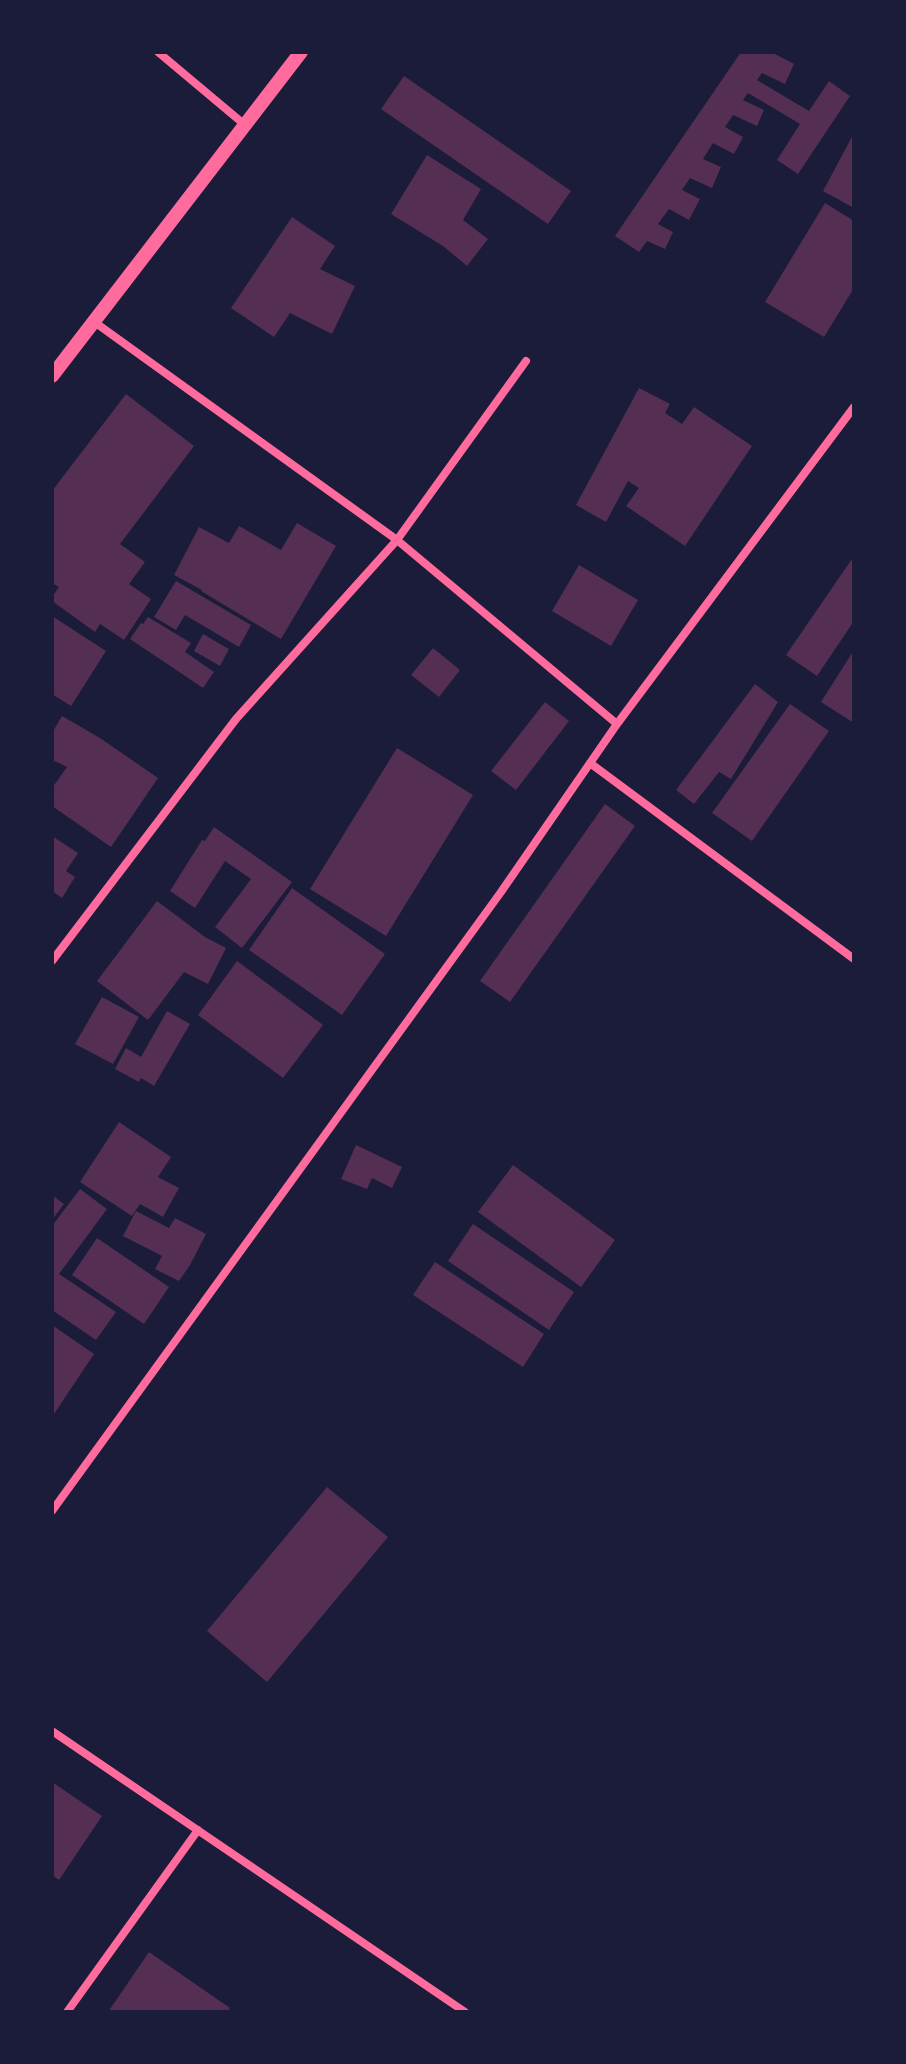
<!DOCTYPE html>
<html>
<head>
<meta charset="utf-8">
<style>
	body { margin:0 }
	#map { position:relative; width:906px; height:2064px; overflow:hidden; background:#1b1b3a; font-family:Rubik,sans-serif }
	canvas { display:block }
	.frame { position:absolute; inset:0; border:54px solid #1b1b3a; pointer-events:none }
</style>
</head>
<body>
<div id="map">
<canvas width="906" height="2064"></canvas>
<div class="frame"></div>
</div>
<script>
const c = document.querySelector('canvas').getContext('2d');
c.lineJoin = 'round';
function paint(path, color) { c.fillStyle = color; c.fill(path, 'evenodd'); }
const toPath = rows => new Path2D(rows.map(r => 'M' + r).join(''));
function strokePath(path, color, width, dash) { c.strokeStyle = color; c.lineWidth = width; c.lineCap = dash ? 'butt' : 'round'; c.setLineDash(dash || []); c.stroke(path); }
paint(toPath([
	[741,52,776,52,775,54,794,64,785,84,762,73,757,80,809,111,829,81,850,96,798,174,777,160,800,124,748,93,743,100,764,110,757,126,733,115,725,127,743,137,734,154,713,143,703,159,721,167,712,188,690,178,682,190,700,199,689,220,669,209,658,224,673,232,665,249,647,241,639,252,615,236],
	[404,76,571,191,548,224,381,109],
	[854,133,854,208,823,191],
	[427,155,481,189,463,220,488,239,467,266,443,246,391,214],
	[825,203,854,221,854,288,824,337,765,302],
	[292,217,335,246,320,269,355,286,332,334,290,313,274,337,231,308],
	[639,388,670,404,665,413,682,424,694,407,752,446,685,546,626,506,639,488,628,481,606,522,576,505],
	[126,394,194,446,120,544,145,562,129,584,151,599,124,640,100,624,95,632,52,601,52,597,59,587,52,583,52,491],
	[297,523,336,546,281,639,201,591,202,590,174,575,199,527,229,543,239,526,281,550],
	[854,556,854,621,817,676,786,655],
	[579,565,638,600,611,646,552,611],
	[176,581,251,625,239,647,185,615,176,630,154,617],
	[52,616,106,651,71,706,52,694],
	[148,617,191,643,185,652,214,672,203,688,130,639,141,623,143,624],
	[203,634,229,649,220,666,194,651],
	[433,648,460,670,439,697,411,675],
	[854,650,854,723,821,702],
	[755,684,778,702,731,779,719,772,694,804,676,790],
	[545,702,569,721,516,790,491,771],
	[790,704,829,731,752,841,712,813],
	[62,716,100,738,158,778,111,847,52,806,52,788,67,767,55,761,52,766,52,733],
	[397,748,473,795,386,936,310,889],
	[605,804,635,826,510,1002,480,981],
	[214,827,292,882,242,948,215,927,251,879,225,861,195,908,170,891,202,840,205,841],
	[52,836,78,853,66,871,75,877,62,898,52,891],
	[292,888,385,954,342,1015,249,950],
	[157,901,205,937,226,948,208,984,184,972,148,1020,97,981],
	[237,961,323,1025,283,1078,198,1015],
	[102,997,139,1017,113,1064,75,1044],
	[167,1011,190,1024,154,1086,141,1078,139,1082,115,1069,126,1048,141,1057],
	[119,1122,171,1157,158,1177,179,1188,163,1217,140,1204,132,1216,80,1182],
	[356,1145,402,1167,392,1188,372,1178,367,1189,341,1179],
	[513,1165,615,1240,581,1287,478,1212],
	[80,1189,107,1209,59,1274,116,1312,96,1340,52,1310,52,1226],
	[52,1195,64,1204,52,1220],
	[136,1211,169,1228,175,1218,206,1234,190,1265,179,1281,155,1269,162,1256,123,1236],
	[473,1224,574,1292,549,1330,448,1261],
	[97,1238,169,1287,144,1324,72,1275],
	[435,1262,544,1334,523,1367,413,1295],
	[52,1325,94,1354,52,1417],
	[327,1487,388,1537,267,1682,207,1631],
	[52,1782,102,1816,59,1880,52,1875],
	[149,1952,230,2008,227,2012,108,2012]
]), '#542f53');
strokePath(toPath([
	[158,52,245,125],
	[93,321,397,540,617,724],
	[590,763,854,959],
	[52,961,236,719,397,540,526,361],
	[52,1511,501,892,617,724,854,407],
	[52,1731,465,2012],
	[67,2012,198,1830]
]), '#ff6b9d', 8);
strokePath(toPath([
	[52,376,301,52]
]), '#ff6b9d', 14);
</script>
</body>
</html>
